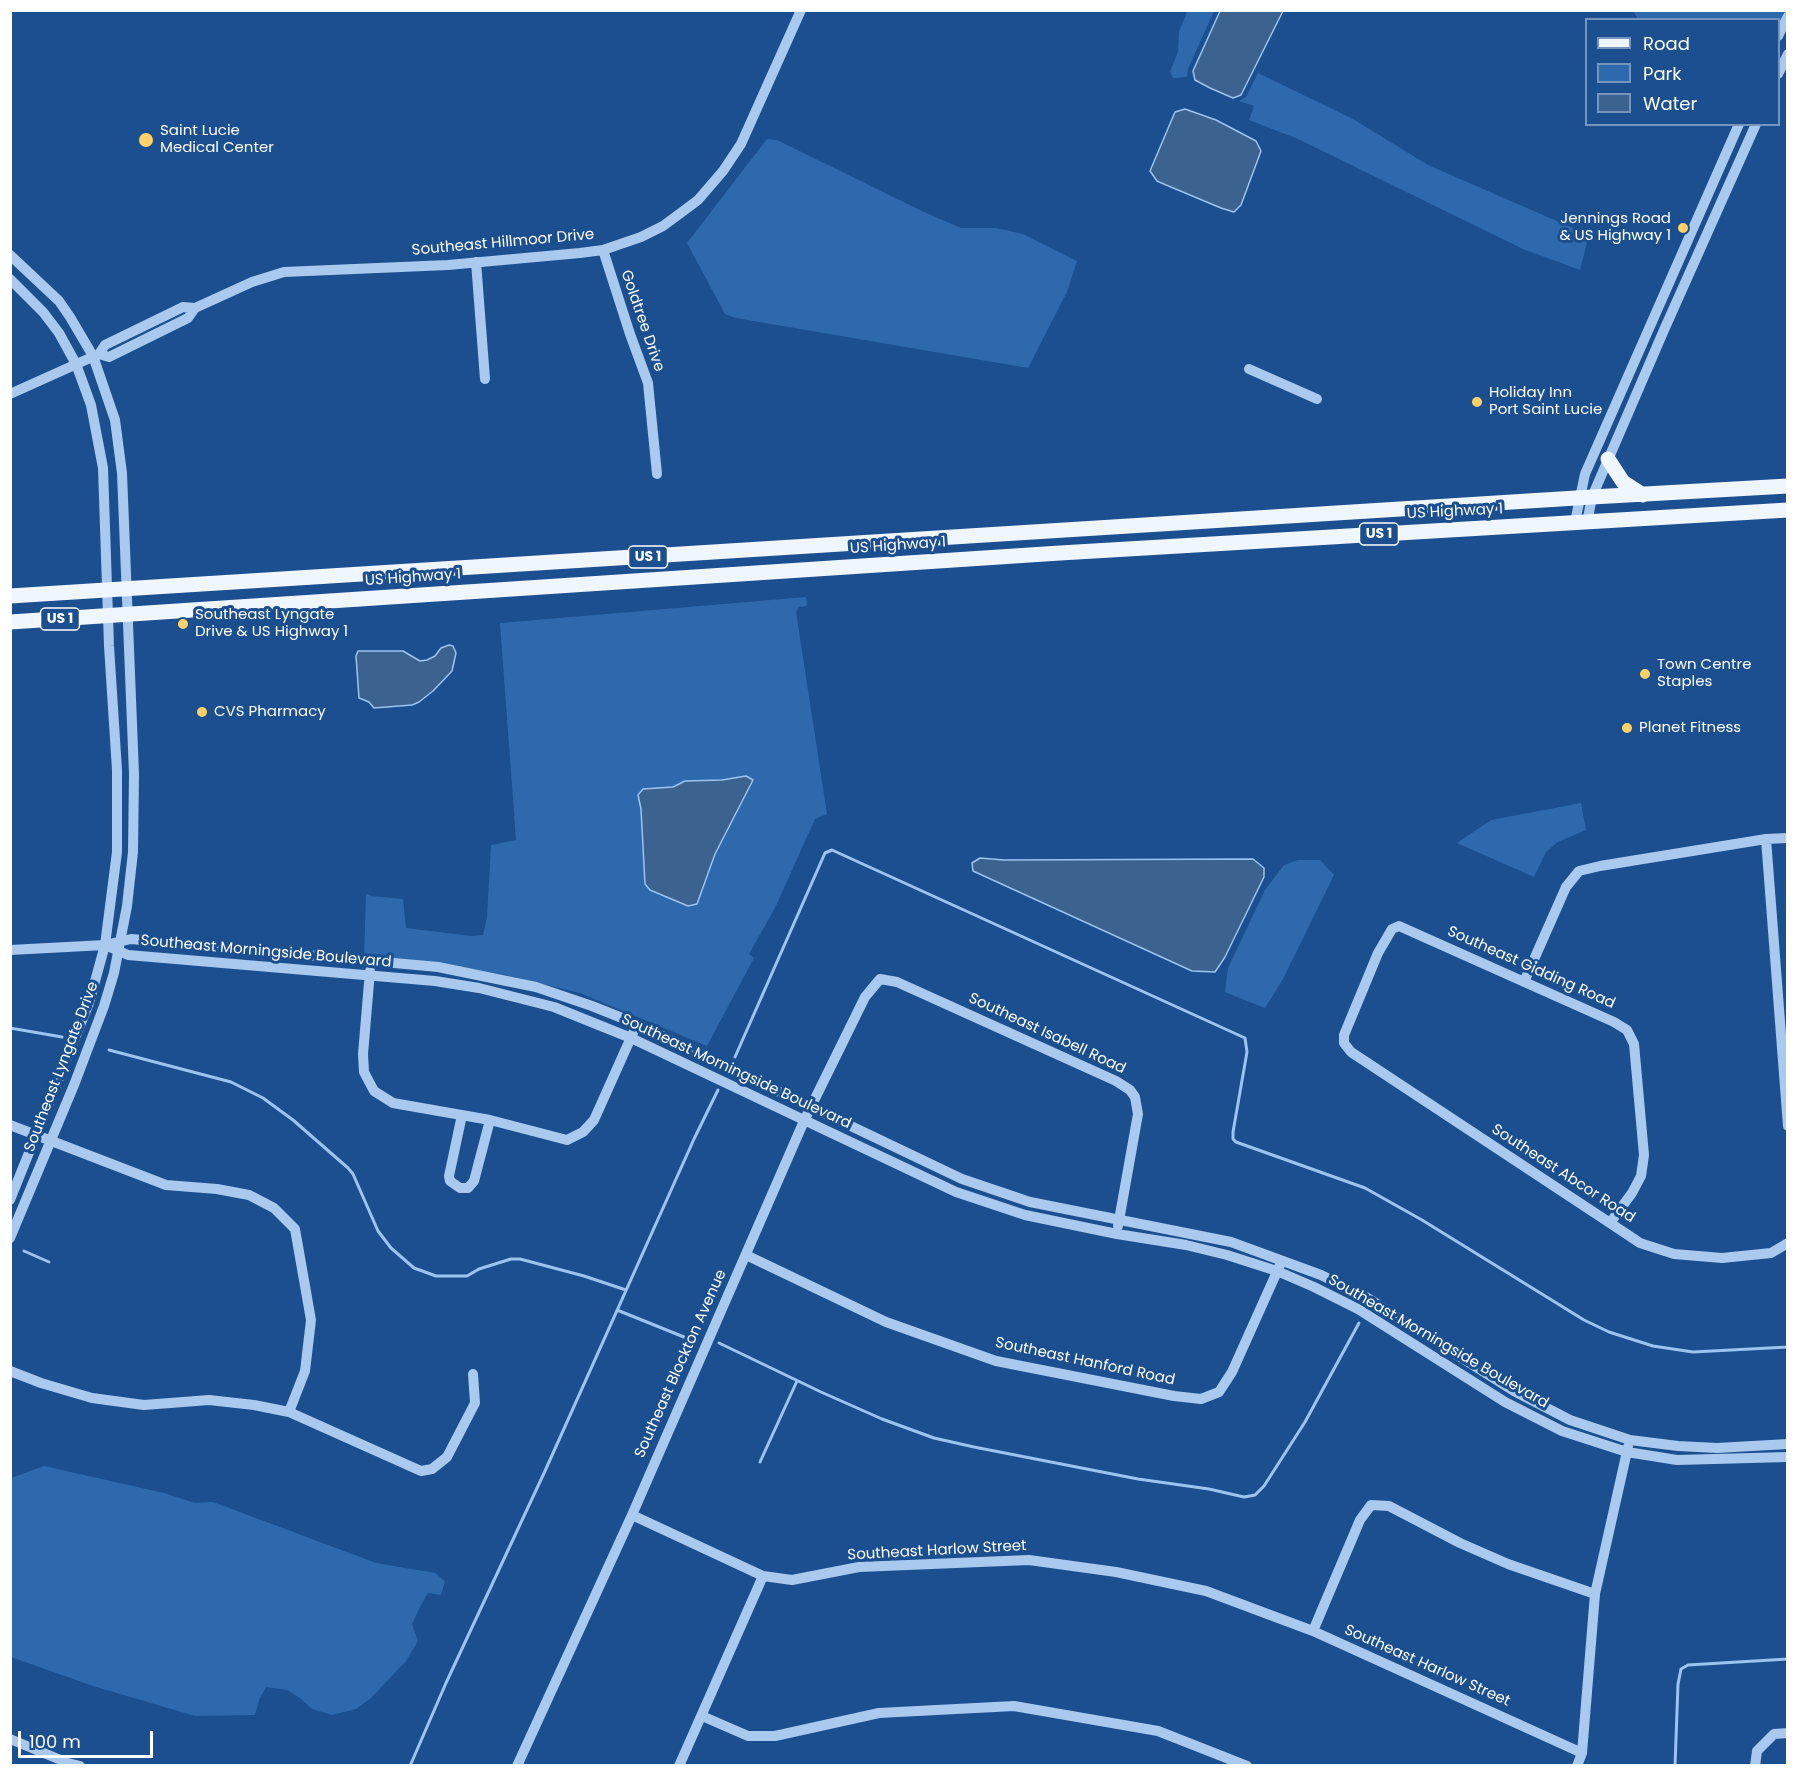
<!DOCTYPE html>
<html>
<head>
<meta charset="utf-8">
<style>
	body { margin:0 }
	#map { position:relative; width:1798px; height:1776px; overflow:hidden; background:#1b4f8f; font-family:Poppins,sans-serif }
	canvas { display:block }
	.frame { position:absolute; inset:0; border:12px solid #fff; pointer-events:none }
	.legend { position:absolute; left:1585px; top:18px; width:195px; height:108px; box-sizing:border-box; background:#1b4f8f; border:2px solid #7695bc; margin:0; padding:8px 10px; list-style:none; font-size:18px; color:#fff }
	.legend li { display:flex; align-items:center; gap:12px; height:30px }
	.legend b { width:30px; border:2px solid #7695bc }
	.scale { position:absolute; left:18px; top:1731px; width:135px; height:27px; box-sizing:border-box; border:3px solid #fff; border-top:0; padding-left:8px; font-size:18px; line-height:21px; white-space:nowrap; color:#fff; -webkit-text-stroke:4px #1b4f8f; paint-order:stroke }
</style>
</head>
<body>
<div id="map">
<canvas width="1798" height="1776"></canvas>
<div class="frame"></div>
<ul class="legend">
<li><b style="height:8px;background:#f0f6ff"></b>Road</li>
<li><b style="height:16px;background:#2e69ad"></b>Park</li>
<li><b style="height:16px;background:#3c6290"></b>Water</li>
</ul>
<div class="scale">100 m</div>
</div>
<script>
const c = document.querySelector('canvas').getContext('2d');
c.lineJoin = 'round';
function paint(path, color) { c.fillStyle = color; c.fill(path, 'evenodd'); }
const toPath = rows => new Path2D(rows.map(r => 'M' + r).join(''));
function strokePath(path, color, width, dash) { c.strokeStyle = color; c.lineWidth = width; c.lineCap = dash ? 'butt' : 'round'; c.setLineDash(dash || []); c.stroke(path); }
function write(font, color, halo, rows, align = 'center') {
  c.font = font + ' Poppins,sans-serif'; c.lineWidth = 6; c.setLineDash([]); c.textBaseline = 'middle'; c.strokeStyle = halo; c.fillStyle = color; for (const [text, x, y, turn = 0] of rows) {
    c.save(); c.translate(x, y); c.rotate((+turn || 0) * Math.PI / 180); c.textAlign = isNaN(turn) ? turn : align; if (halo) c.strokeText(text, 0, 0); c.fillText(text, 0, 0); c.restore();
  }
}
paint(toPath([
	[1188,10,1214,11,1188,69,1187,77,1173,78,1170,72,1178,52,1179,31],
	[1633,11,1784,11,1779,23,1778,20,1638,19],
	[1258,73,1353,119,1428,165,1589,235,1580,270,1523,249,1298,139,1249,120,1254,106,1239,101,1246,97],
	[767,139,777,140,924,212,961,228,996,228,1023,234,1077,261,1067,292,1028,368,736,318,725,314,687,243],
	[806,597,807,606,799,607,796,612,827,814,815,819,775,908,749,954,754,958,707,1046,580,993,506,975,438,963,364,957,366,894,371,896,403,899,406,928,471,936,483,935,487,917,491,845,516,840,500,623],
	[1581,803,1586,830,1558,842,1546,852,1534,877,1457,843,1491,820],
	[1298,860,1320,860,1334,875,1283,979,1265,1008,1225,992,1228,968,1265,890,1284,865],
	[44,1466,164,1493,195,1503,213,1502,376,1563,435,1573,445,1581,441,1595,428,1593,420,1607,412,1624,418,1641,406,1661,371,1698,356,1709,332,1715,312,1709,300,1698,287,1690,266,1687,259,1700,255,1715,195,1716,93,1686,11,1657,11,1478]
]), '#2e69ad');
const water = toPath([
	[1220,11,1283,11,1241,95,1233,98,1210,88,1195,80,1193,71,1220,11],
	[1185,109,1216,120,1256,141,1261,151,1241,205,1234,212,1221,208,1166,185,1157,181,1150,171,1175,112,1185,109],
	[449,645,453,646,456,653,452,671,433,691,419,702,412,705,374,708,369,702,359,698,356,656,358,651,403,651,420,661,427,660,435,656,441,648,449,645],
	[746,776,753,780,715,854,697,904,688,906,650,890,645,884,641,809,638,795,643,789,673,787,685,781,722,780,746,776],
	[980,858,1004,860,1253,859,1264,868,1264,877,1225,957,1215,972,1192,971,973,871,972,863,980,858]
]);
paint(water, '#3c6290');
strokePath(water, '#9cc4f0', 1.5);
strokePath(toPath([
	[10,1028,62,1037],
	[109,1050,231,1082,263,1098,293,1120,348,1168,353,1174,378,1231,391,1248,414,1268,436,1276,467,1276,479,1269,511,1259,520,1259,584,1276,626,1290],
	[735,1057,825,853,832,850,1245,1038,1247,1052,1233,1132,1233,1139,1236,1142,1365,1188,1422,1220,1584,1320,1609,1332,1653,1346,1693,1352,1788,1347],
	[24,1251,49,1262],
	[617,1310,684,1337],
	[719,1343,821,1392,882,1419,934,1438,974,1447,1138,1479,1209,1489,1244,1497,1255,1495,1264,1486,1305,1422,1359,1323],
	[760,1462,797,1381],
	[410,1766,446,1683,545,1471,694,1139,718,1090],
	[1675,1766,1678,1684,1681,1669,1688,1665,1788,1659]
]), '#9cc4f0', 3);
strokePath(toPath([
	[1778,36,1788,16],
	[1778,74,1788,54],
	[603,250,630,334,648,383,657,474],
	[10,255,59,301,70,317,93,356,115,420,122,473,134,774,133,852,127,906,114,973,104,1006,74,1085,10,1238],
	[476,262,485,379],
	[10,279,43,312,59,333,76,364,91,405,103,468,109,646,117,770,117,852,105,945,89,1003,10,1200],
	[99,354,109,357,188,318,195,308],
	[1249,369,1317,399],
	[10,394,99,354,105,345,183,307,195,308,252,282,284,272,448,265,580,253,603,250,641,237,663,226,682,212,698,200,723,171,741,144,801,10],
	[1575,522,1585,474,1739,124],
	[1587,523,1592,497,1664,330,1756,124],
	[1766,839,1788,1126],
	[105,945,128,955,435,981,479,988,554,1007,631,1038,956,1192,1025,1215,1117,1234,1186,1245,1227,1255,1277,1271,1314,1287,1358,1309,1505,1402,1562,1431,1627,1452,1677,1460,1788,1457],
	[10,950,105,945,131,939,438,967,536,987,592,1006,637,1024,962,1179,1030,1202,1231,1242,1321,1275,1366,1297,1514,1391,1570,1420,1630,1440,1678,1446,1717,1448,1788,1444],
	[370,971,363,1054,364,1072,374,1091,393,1103,490,1120,567,1140,583,1132,594,1120,633,1033],
	[1524,982,1566,887,1579,871,1600,866,1766,839,1788,838],
	[462,1115,449,1176,450,1181,460,1188,468,1188,474,1181,490,1120],
	[10,1125,166,1185,217,1189,249,1195,274,1208,295,1229,311,1320,305,1371,289,1412],
	[1610,1223,1632,1193,1641,1176,1644,1155,1634,1044,1627,1030,1614,1022,1399,926,1392,929,1378,953,1344,1035,1344,1043,1351,1052,1610,1223,1640,1243,1674,1254,1722,1258,1771,1253,1788,1243],
	[746,1255,886,1322,996,1361,1174,1396,1201,1399,1219,1392,1232,1372,1280,1265],
	[10,1371,41,1383,92,1398,144,1405,209,1400,254,1405,289,1412,421,1471,432,1469,447,1457,475,1403,473,1374],
	[632,1515,763,1576,792,1580,859,1567,1029,1560,1116,1572,1206,1591,1313,1631,1582,1753],
	[1313,1631,1360,1520,1371,1505,1389,1506,1460,1543,1508,1564,1595,1594],
	[702,1716,748,1736,775,1736,879,1713,1014,1706,1158,1731,1247,1766],
	[10,1739,68,1763,80,1766],
	[517,1766,632,1515,804,1121,865,997,880,979,897,982,1116,1081,1130,1090,1135,1097,1138,1114,1118,1226],
	[679,1766,763,1576],
	[1577,1766,1582,1753,1595,1594,1628,1447],
	[1755,1766,1757,1751,1774,1734,1788,1733]
]), '#a9c9ee', 10);
strokePath(toPath([
	[1608,459,1623,482,1643,495],
	[10,596,1592,497,1788,486],
	[10,622,1060,553,1788,510]
]), '#f0f6ff', 15);
for (const [x, y, r, color] of [
	[146,140,8,"#ffd166"],
	[1683,228,6,"#ffd166"],
	[1477,402,6,"#ffd166"],
	[183,624,6,"#ffd166"],
	[1645,674,6,"#ffd166"],
	[202,712,6,"#ffd166"],
	[1627,728,6,"#ffd166"]
]) { const dot = new Path2D(); dot.arc(x, y, r, 0, 2 * Math.PI); c.fillStyle = color; c.fill(dot); strokePath(dot, '#1b4f8f', 2); }
for (const [x, y, w] of [
	[1379,534,39],
	[648,557,39],
	[60,619,39]
]) { const box = new Path2D(); box.roundRect(x - w / 2, y - 11, w, 22, 4.5); c.fillStyle = '#1b4f8f'; c.fill(box); strokePath(box, '#fff', 1.5); }
write('bold 14px', '#fff', null, [
	["US 1",1379,534],
	["US 1",648,557],
	["US 1",60,619]
]);
write('15px', '#fff', '#1b4f8f', [
	["Saint Lucie",160,131],
	["Medical Center",160,148],
	["Jennings Road",1671,219,"right"],
	["& US Highway 1",1671,236,"right"],
	["Holiday Inn",1489,393],
	["Port Saint Lucie",1489,410],
	["Southeast Lyngate",195,615],
	["Drive & US Highway 1",195,632],
	["Town Centre",1657,665],
	["Staples",1657,682],
	["CVS Pharmacy",214,712],
	["Planet Fitness",1639,728]
], 'left');
write('15px', '#fff', '#1b4f8f', [
	["Southeast Hillmoor Drive",503,243,-5],
	["Goldtree Drive",642,321,71],
	["US Highway 1",1455,512,-3],
	["US Highway 1",898,546,-4],
	["US Highway 1",413,578,-4],
	["Southeast Morningside Boulevard",266,952,5],
	["Southeast Gidding Road",1531,968,24],
	["Southeast Isabell Road",1047,1034,25],
	["Southeast Lyngate Drive",62,1067,-69],
	["Southeast Morningside Boulevard",736,1072,25],
	["Southeast Abcor Road",1563,1174,33],
	["Southeast Morningside Boulevard",1438,1342,30],
	["Southeast Hanford Road",1085,1362,12],
	["Southeast Blockton Avenue",681,1364,-66],
	["Southeast Harlow Street",937,1551,-3],
	["Southeast Harlow Street",1427,1666,24]
]);
</script>
</body>
</html>
